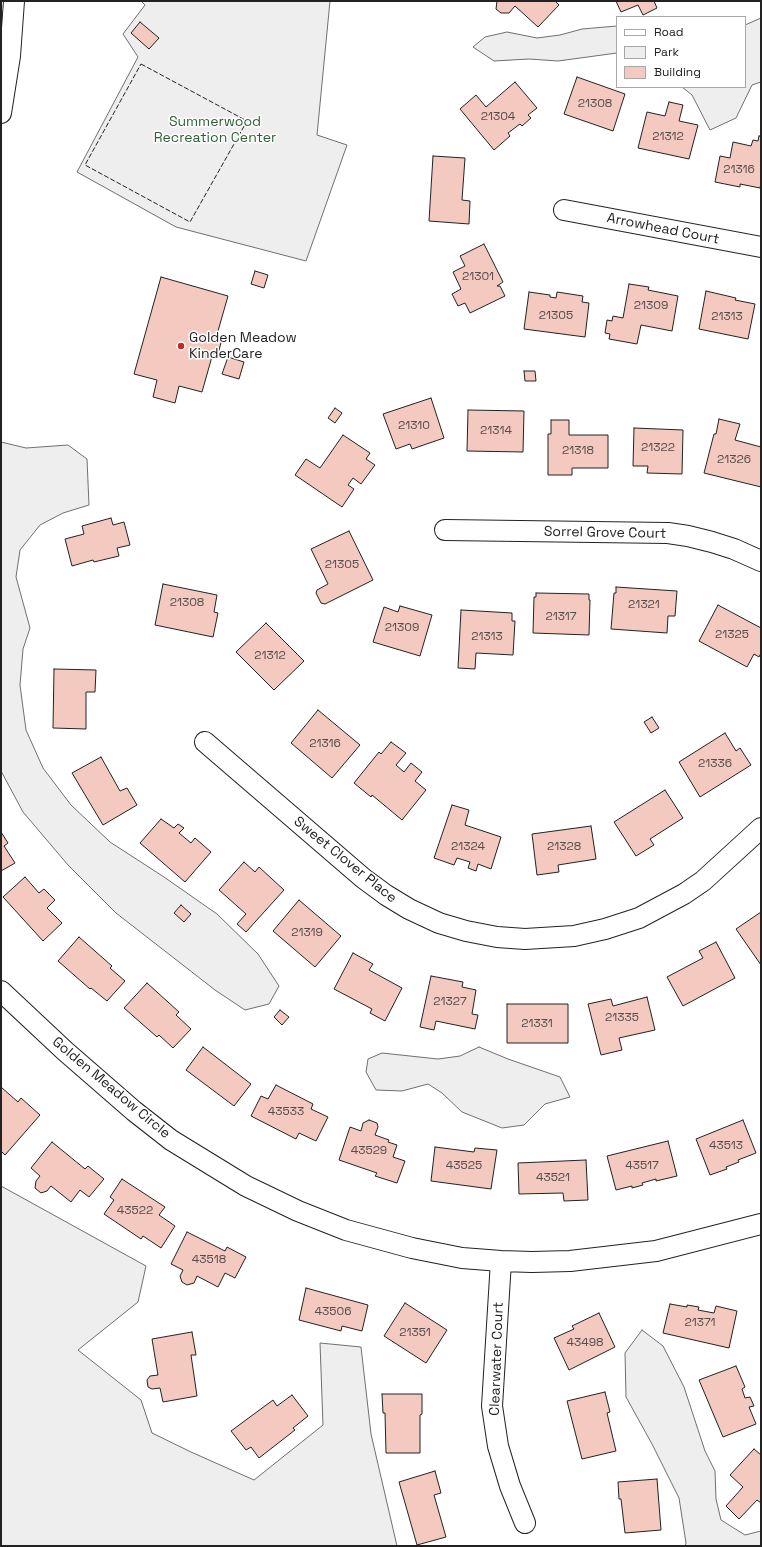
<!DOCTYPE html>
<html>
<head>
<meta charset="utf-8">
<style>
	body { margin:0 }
	#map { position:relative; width:762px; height:1547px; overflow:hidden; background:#fff; font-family:"Space Grotesk",sans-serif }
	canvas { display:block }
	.frame { position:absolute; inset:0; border:2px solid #222; pointer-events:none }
	.legend { position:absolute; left:616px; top:16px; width:130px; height:72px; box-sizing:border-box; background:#fff; border:1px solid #a7a7a7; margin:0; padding:5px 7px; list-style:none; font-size:12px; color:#222 }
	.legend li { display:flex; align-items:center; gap:8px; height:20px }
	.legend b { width:20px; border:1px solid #a7a7a7 }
</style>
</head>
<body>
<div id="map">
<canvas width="762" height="1547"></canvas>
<div class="frame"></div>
<ul class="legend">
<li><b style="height:5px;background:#fff"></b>Road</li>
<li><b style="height:11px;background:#eee"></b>Park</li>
<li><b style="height:11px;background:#f3c9c0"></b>Building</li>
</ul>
</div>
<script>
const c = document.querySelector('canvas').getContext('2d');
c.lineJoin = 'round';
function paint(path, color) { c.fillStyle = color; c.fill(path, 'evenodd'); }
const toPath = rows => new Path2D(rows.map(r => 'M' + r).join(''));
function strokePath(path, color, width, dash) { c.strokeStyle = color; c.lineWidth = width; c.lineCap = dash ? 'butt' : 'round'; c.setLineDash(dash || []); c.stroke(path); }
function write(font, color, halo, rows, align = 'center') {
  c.font = font + ' "Space Grotesk",sans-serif'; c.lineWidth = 3; c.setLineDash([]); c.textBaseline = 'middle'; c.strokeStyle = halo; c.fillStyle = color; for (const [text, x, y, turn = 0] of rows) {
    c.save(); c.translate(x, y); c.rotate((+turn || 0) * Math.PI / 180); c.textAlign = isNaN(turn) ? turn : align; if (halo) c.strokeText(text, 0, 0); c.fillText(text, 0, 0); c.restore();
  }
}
const green = toPath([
	[141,1,330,1,317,135,347,145,306,261,176,227,77,172,138,57,123,34,145,5,141,1],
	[761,18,761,82,752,85,736,118,710,130,692,95,682,87,745,87,745,25,761,18],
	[617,26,617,53,558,61,529,59,494,61,473,47,485,37,507,32,537,38,560,35,582,29,617,26],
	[1,442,26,448,68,445,87,459,89,505,63,513,40,525,20,550,16,577,30,628,23,649,20,685,26,730,43,768,71,805,110,842,164,877,217,914,258,954,279,986,269,1004,245,1010,215,990,116,913,68,865,23,812,1,771,1,442],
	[479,1047,508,1059,560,1077,570,1097,545,1104,524,1125,502,1128,462,1112,442,1093,428,1084,402,1091,376,1090,366,1072,368,1059,382,1053,438,1059,460,1056,479,1047],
	[1,1186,146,1266,138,1302,78,1350,141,1400,152,1433,191,1452,254,1480,323,1425,320,1343,361,1347,371,1434,397,1546,1,1546,1,1186],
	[642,1330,663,1346,684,1387,705,1451,715,1471,716,1499,721,1520,745,1535,761,1531,761,1546,685,1546,686,1543,679,1498,652,1444,626,1397,625,1353,642,1330]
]);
paint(green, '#eee');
strokePath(green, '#6f6f6f', 1);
const building = toPath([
	[497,1,555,1,559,5,538,27,515,6,509,13,501,13,496,9,497,1],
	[616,1,654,1,657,8,643,15,638,5,621,12,616,1],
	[140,22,159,38,149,49,131,33,140,22],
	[577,77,625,94,613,131,564,114,577,77],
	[515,82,537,108,528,115,531,118,522,126,520,124,508,133,510,136,494,150,460,109,476,95,486,107,515,82],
	[669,102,683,105,679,121,698,125,689,159,638,148,647,112,665,116,669,102],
	[759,136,761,136,761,183,760,188,740,184,740,187,715,182,720,156,730,158,733,142,751,146,753,140,758,141,759,136],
	[433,156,465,158,462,200,470,201,469,224,429,221,433,156],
	[484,244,503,282,497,286,500,286,505,296,470,313,465,303,458,306,452,294,461,289,453,272,465,266,460,256,484,244],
	[255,271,268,275,264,288,251,284,255,271],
	[161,277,228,296,216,338,222,339,218,354,213,353,202,392,179,386,175,403,153,397,157,380,134,374,161,277],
	[629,284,649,287,648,290,678,296,672,331,641,325,637,344,609,339,610,334,605,333,607,320,612,321,613,316,623,318,629,284],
	[706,291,736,298,735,300,755,304,748,339,699,329,706,291],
	[529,292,550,295,550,297,556,298,557,292,583,296,582,302,589,303,585,337,524,329,529,292],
	[228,357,244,362,239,379,222,374,228,357],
	[524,371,535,371,536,381,525,381,524,371],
	[431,398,444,438,412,449,410,444,396,449,383,414,431,398],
	[335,408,342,413,335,423,328,418,335,408],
	[468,410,524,411,523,452,467,451,468,410],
	[719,419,740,424,735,440,761,447,761,487,704,473,714,434,716,434,719,419],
	[551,420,569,420,569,435,608,435,608,468,572,468,572,475,548,475,548,434,551,434,551,420],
	[634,428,683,430,682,474,647,473,648,466,633,466,634,428],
	[343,435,370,453,366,459,375,465,361,484,353,478,348,485,354,489,342,507,295,475,306,459,320,468,343,435],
	[111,518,113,525,124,522,130,545,117,548,119,556,94,562,93,560,72,566,65,539,84,534,82,526,111,518],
	[349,531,373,580,325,604,321,603,316,593,317,590,328,584,311,549,349,531],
	[163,584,217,595,214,612,218,613,213,637,155,625,163,584],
	[616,587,677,591,675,616,668,616,667,633,611,629,614,593,616,593,616,587],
	[536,593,589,594,589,600,590,600,589,635,533,633,534,597,536,597,536,593],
	[718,605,761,628,761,653,759,657,754,654,747,667,699,641,718,605],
	[400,606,432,615,420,656,373,642,384,607,398,612,400,606],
	[461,610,512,613,512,621,515,621,513,655,476,653,475,669,458,668,461,610],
	[266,623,304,661,274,690,236,652,266,623],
	[54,669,96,670,95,692,86,692,86,729,53,728,54,669],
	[318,710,360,745,332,778,291,743,318,710],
	[652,717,659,728,651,733,644,722,652,717],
	[725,733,736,751,740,748,751,765,700,797,679,762,725,733],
	[391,742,406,753,396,765,404,772,411,763,422,772,415,781,426,790,402,820,372,795,371,797,354,783,379,752,381,754,391,742],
	[101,757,120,791,127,788,137,805,103,825,72,773,101,757],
	[665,790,683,818,650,839,654,845,636,856,614,822,665,790],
	[452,805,469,810,465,825,501,837,491,869,478,864,476,871,468,868,470,862,457,858,454,865,434,858,452,805],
	[161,819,174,828,178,824,184,828,179,833,191,843,195,838,211,852,185,882,140,843,161,819],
	[591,826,596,859,558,865,559,872,537,875,532,834,591,826],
	[1,832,8,843,4,846,15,863,1,871,1,832],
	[244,862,255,872,259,867,284,890,246,932,237,924,246,914,219,890,244,862],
	[25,877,39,893,44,889,55,900,47,908,62,923,43,941,3,897,25,877],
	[299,900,341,936,315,967,273,931,299,900],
	[181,905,191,914,184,922,174,913,181,905],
	[761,912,761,965,736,929,761,912],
	[79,937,112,966,110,968,125,981,107,1001,91,988,90,989,58,961,79,937],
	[716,942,735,978,683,1006,667,977,703,958,699,951,716,942],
	[353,953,373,964,369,970,402,988,385,1021,370,1013,372,1009,334,989,353,953],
	[431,976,463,982,462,987,476,990,472,1014,478,1015,475,1029,436,1021,434,1030,420,1027,431,976],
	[147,983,179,1012,176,1015,191,1029,173,1048,159,1035,157,1037,124,1008,147,983],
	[647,997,655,1030,619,1038,622,1050,601,1055,588,1004,611,999,613,1006,647,997],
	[507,1004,568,1004,568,1043,507,1043,507,1004],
	[280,1010,289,1017,282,1025,274,1017,280,1010],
	[203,1047,251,1084,234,1106,186,1070,203,1047],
	[276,1085,313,1104,311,1109,328,1117,316,1141,299,1133,296,1139,251,1116,261,1096,268,1099,276,1085],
	[1,1087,18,1102,21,1098,40,1115,5,1155,1,1151,1,1087],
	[369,1120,377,1123,378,1127,375,1135,389,1140,388,1142,397,1145,393,1157,405,1161,397,1183,375,1176,377,1173,339,1160,350,1127,361,1131,363,1123,369,1120],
	[743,1120,756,1153,738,1160,739,1162,726,1167,727,1169,710,1175,696,1139,743,1120],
	[668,1141,677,1176,656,1181,656,1179,642,1183,643,1185,632,1188,632,1186,616,1190,607,1156,668,1141],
	[52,1142,85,1169,88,1166,104,1179,89,1197,80,1190,71,1202,51,1186,47,1191,41,1193,35,1188,36,1181,40,1176,31,1168,52,1142],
	[435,1147,474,1152,475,1148,497,1150,491,1189,431,1181,435,1147],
	[586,1160,588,1200,564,1201,563,1193,519,1194,518,1163,586,1160],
	[122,1179,165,1207,159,1215,175,1226,161,1248,143,1236,141,1239,104,1214,114,1200,110,1197,122,1179],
	[187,1232,225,1251,227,1247,246,1257,235,1278,225,1273,218,1287,197,1276,194,1283,187,1285,182,1282,180,1276,183,1270,171,1264,187,1232],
	[306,1288,368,1305,362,1331,342,1326,341,1331,299,1320,306,1288],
	[405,1303,447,1330,426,1363,384,1336,405,1303],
	[670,1304,687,1307,687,1305,699,1307,698,1310,714,1313,716,1306,737,1311,729,1348,663,1333,670,1304],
	[599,1313,615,1347,569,1370,554,1338,574,1329,572,1326,599,1313],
	[192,1332,196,1355,191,1355,197,1396,163,1402,160,1388,152,1389,148,1387,147,1380,150,1376,158,1375,152,1339,192,1332],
	[736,1366,745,1387,742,1389,745,1398,750,1397,754,1406,749,1407,756,1424,723,1437,699,1380,736,1366],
	[605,1392,610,1412,607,1413,616,1451,582,1459,567,1401,605,1392],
	[382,1394,422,1394,422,1414,420,1415,420,1453,386,1453,385,1413,383,1413,382,1394],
	[292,1395,308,1416,293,1428,295,1430,259,1458,251,1447,246,1450,231,1431,273,1400,277,1406,292,1395],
	[754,1449,761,1455,761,1503,757,1500,739,1519,726,1506,743,1487,730,1475,754,1449],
	[435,1471,441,1493,434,1495,446,1537,417,1545,399,1482,435,1471],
	[657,1479,661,1530,625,1533,621,1499,619,1499,618,1482,657,1479]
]);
paint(building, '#f3c9c0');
strokePath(building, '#222', 1);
const minor = toPath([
	[1,113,10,56,14,1],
	[564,210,761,247],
	[445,530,668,533,688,536,712,542,734,549,761,561],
	[205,742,363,878,386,895,409,909,439,923,466,931,497,937,525,939,574,936,605,929,639,918,684,894,703,881,761,828],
	[1,991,65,1051,134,1111,171,1140,246,1186,298,1211,346,1230,412,1248,462,1258,501,1261,532,1262,570,1261,656,1251,761,1224],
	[501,1261,492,1406,498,1446,510,1486,525,1523]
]);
strokePath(minor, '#222', 22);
strokePath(minor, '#fff', 20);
strokePath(toPath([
	[141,64,247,121,190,222,85,165,141,64]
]), '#222', 1, [5, 2]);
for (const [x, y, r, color] of [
	[181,346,4,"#c62828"]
]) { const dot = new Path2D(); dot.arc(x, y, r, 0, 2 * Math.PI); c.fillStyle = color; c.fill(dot); strokePath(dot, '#fff', 1.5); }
write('12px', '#564c4a', null, [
	["21308",595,104],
	["21304",498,117],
	["21312",668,137],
	["21316",739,170],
	["21301",478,277],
	["21309",651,306],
	["21305",556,316],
	["21313",727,317],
	["21310",414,426],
	["21314",496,431],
	["21322",658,448],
	["21318",578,451],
	["21326",734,460],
	["21305",342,565],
	["21308",187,603],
	["21321",644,605],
	["21317",561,617],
	["21309",402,628],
	["21325",732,635],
	["21313",487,637],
	["21312",270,656],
	["21316",325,744],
	["21336",715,764],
	["21324",468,847],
	["21328",564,847],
	["21319",307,933],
	["21327",450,1002],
	["21335",622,1018],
	["21331",537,1024],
	["43533",286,1112],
	["43513",726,1146],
	["43529",369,1151],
	["43525",464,1166],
	["43517",642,1166],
	["43521",553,1178],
	["43522",135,1211],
	["43518",209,1260],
	["43506",333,1312],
	["21371",700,1323],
	["21351",415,1333],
	["43498",585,1343]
]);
write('14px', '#2f5e38', '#fff', [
	["Summerwood",215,122],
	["Recreation Center",215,138]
]);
write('14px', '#222', '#fff', [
	["Arrowhead Court",663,229,11],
	["Sorrel Grove Court",605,533,1],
	["Sweet Clover Place",345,860,39],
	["Golden Meadow Circle",111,1088,40],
	["Clearwater Court",497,1359,-88]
]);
write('14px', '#222', '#fff', [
	["Golden Meadow",189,338],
	["KinderCare",189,354]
], 'left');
</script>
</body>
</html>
